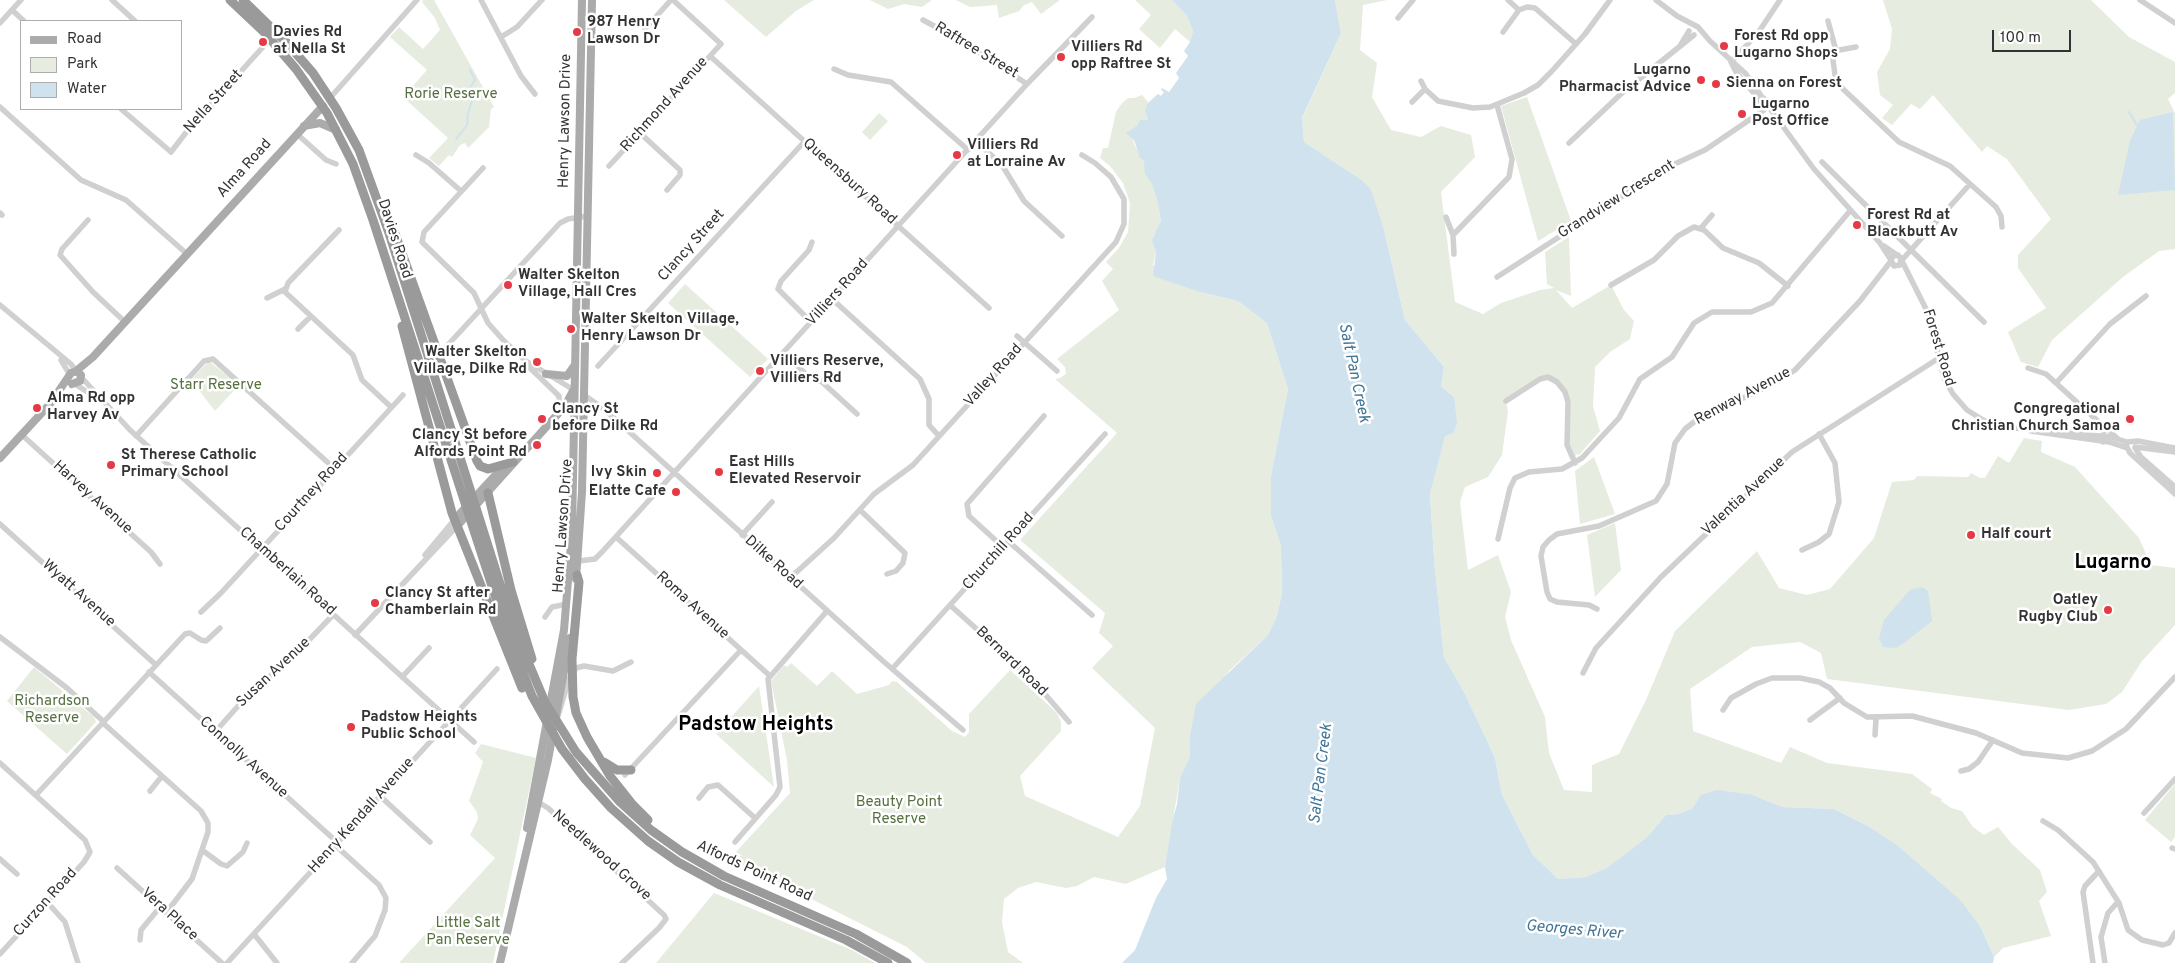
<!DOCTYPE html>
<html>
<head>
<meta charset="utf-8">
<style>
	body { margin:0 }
	#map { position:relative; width:2175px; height:963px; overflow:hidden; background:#fff; font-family:Overpass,sans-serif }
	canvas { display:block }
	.legend { position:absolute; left:20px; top:20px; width:162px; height:90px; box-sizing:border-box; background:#fff; border:1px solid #adadad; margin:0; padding:6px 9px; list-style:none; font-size:15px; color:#333 }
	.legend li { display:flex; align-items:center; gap:10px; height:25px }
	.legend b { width:25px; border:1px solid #adadad }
	.scale { position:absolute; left:1992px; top:30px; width:79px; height:22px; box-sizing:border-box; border:2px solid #333; border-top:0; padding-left:6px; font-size:15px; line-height:18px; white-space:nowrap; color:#333; -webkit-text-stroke:4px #fff; paint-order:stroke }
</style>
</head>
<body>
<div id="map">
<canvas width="2175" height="963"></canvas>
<ul class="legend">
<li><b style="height:6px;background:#ababab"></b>Road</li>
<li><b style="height:14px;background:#e6ecdf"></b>Park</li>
<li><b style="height:14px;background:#cfe2ee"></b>Water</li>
</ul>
<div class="scale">100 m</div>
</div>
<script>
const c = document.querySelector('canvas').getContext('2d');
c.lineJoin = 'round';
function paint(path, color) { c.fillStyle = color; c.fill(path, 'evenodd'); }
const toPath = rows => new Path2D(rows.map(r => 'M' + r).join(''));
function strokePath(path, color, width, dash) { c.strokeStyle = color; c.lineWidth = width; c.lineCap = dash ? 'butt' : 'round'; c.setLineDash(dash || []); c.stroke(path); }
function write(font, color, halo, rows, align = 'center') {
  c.font = font + ' Overpass,sans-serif'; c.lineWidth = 5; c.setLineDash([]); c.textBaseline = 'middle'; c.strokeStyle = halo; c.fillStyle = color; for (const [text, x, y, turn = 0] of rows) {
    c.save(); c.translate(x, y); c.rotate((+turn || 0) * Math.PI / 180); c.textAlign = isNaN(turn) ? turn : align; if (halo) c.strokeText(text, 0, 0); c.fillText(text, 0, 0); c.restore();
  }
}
paint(toPath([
	[423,0,434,0,494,107,491,109,489,127,468,148,465,143,460,145,452,157,449,155,439,166,429,158,448,138,403,97,427,70,390,37,399,27,423,49,440,30,435,18,422,2],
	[724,0,814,0,796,11,766,37],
	[870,0,932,0,922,7,904,4,888,9],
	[956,0,1060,0,1041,14,1032,2,1024,5,1019,11,999,18,997,5,970,7],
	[1135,0,1172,0,1187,16,1193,31,1190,42,1175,29,1160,48,1139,29,1151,15],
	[1335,0,1387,0,1363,5,1360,50,1377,63,1372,97,1391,130,1421,137,1441,126,1471,135,1475,157,1441,192,1455,302,1483,314,1501,303,1540,290,1554,288,1547,284,1545,252,1569,237,1571,296,1556,290,1572,308,1611,285,1624,310,1634,321,1630,339,1610,352,1595,367,1593,406,1600,431,1579,455,1576,454,1575,463,1570,454,1565,393,1548,377,1506,401,1508,411,1502,455,1488,477,1465,487,1460,502,1468,570,1498,555,1511,592,1505,617,1511,640,1545,717,1549,753,1564,790,1592,792,1592,765,1619,754,1646,700,1675,631,1757,551,1779,588,1807,595,1830,589,1874,538,1892,482,1914,480,1917,476,1968,477,1971,473,1980,478,1985,478,1998,456,2009,463,2024,438,2042,441,2041,452,2075,467,2139,538,2151,565,2175,568,2175,625,2142,661,2122,692,2106,704,2069,710,1827,679,1821,653,1800,642,1752,647,1690,689,1693,731,1781,763,1790,747,1827,763,1912,774,1932,789,1930,793,1942,799,1941,801,1951,808,1962,811,1973,827,1984,835,1998,827,2012,844,2040,870,2047,892,2039,901,2051,936,2003,948,1994,957,1981,928,1897,846,1870,827,1834,809,1782,807,1753,795,1694,808,1679,814,1666,815,1647,837,1608,867,1586,877,1558,879,1533,855,1502,795,1495,758,1465,694,1444,659,1434,559,1430,494,1454,397,1441,386,1444,367,1405,320,1383,226,1370,190,1363,181,1304,142,1302,119,1341,33],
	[1883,0,2091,0,2129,37,2175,62,2175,93,2168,99,2175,113,2175,249,2159,251,2123,277,2052,340,2038,367,2021,362,2008,332,2046,308,2018,268,2018,255,2051,219,2007,159,1987,146,1982,152,1933,95,1920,109,1911,104,1892,125,1882,118,1893,105,1880,95,1877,72,1890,49,1892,29],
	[1142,95,1148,102,1146,113,1148,120,1131,131,1134,144,1146,166,1145,174,1152,183,1158,203,1161,221,1157,233,1153,237,1156,252,1153,265,1200,292,1238,301,1267,323,1288,389,1271,476,1271,516,1281,546,1282,593,1277,616,1268,635,1229,671,1190,736,1191,757,1180,778,1165,867,1126,884,1094,877,1077,886,1066,888,1036,882,1018,888,1004,899,1002,922,1008,952,1023,963,926,963,907,947,736,861,741,855,736,852,790,793,787,760,771,681,784,665,787,667,791,663,817,686,832,671,857,694,889,685,892,681,897,682,952,731,965,737,969,732,969,714,1010,670,1057,713,1061,722,1061,731,1020,776,1025,796,1118,837,1140,806,1155,728,1092,668,1113,646,1099,633,1105,613,1020,540,1117,433,1055,379,1060,378,1066,374,1065,367,1057,359,1119,310,1102,281,1113,269,1106,262,1119,248,1128,232,1130,203,1123,183,1110,166,1100,158,1103,148,1108,148,1116,112,1122,103,1128,98,1134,98],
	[1527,97,1571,221,1538,241,1501,106],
	[879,113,888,121,870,140,862,132],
	[685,284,768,359,750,377,668,303],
	[210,362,239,385,215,411,191,380,206,364],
	[1594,457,1615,514,1580,524,1575,471],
	[1615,523,1621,570,1595,597,1587,535],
	[34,667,94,717,96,722,67,754,7,701],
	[759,686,774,787,716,734],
	[481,744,536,758,493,963,399,963,495,858,470,835,478,819,477,812,469,801,483,762,475,753],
	[2175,784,2175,837,2171,842,2145,820],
	[714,893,852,950,875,963,656,963]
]), '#e6ecdf');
paint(toPath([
	[1172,0,1335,0,1341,33,1302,118,1304,142,1363,181,1371,190,1383,226,1405,320,1444,367,1441,386,1454,397,1457,423,1453,433,1445,436,1430,494,1434,559,1444,658,1465,694,1495,758,1502,795,1533,855,1558,879,1586,877,1608,867,1647,837,1666,815,1679,814,1693,808,1701,795,1717,790,1753,795,1782,807,1834,809,1870,827,1898,846,1961,901,1981,928,1994,957,1993,963,1122,963,1135,950,1156,898,1167,879,1165,867,1172,823,1177,804,1180,778,1190,757,1190,736,1196,704,1268,635,1277,616,1282,593,1281,546,1271,516,1271,476,1288,389,1267,323,1238,301,1200,292,1153,276,1156,252,1152,240,1161,221,1158,203,1152,184,1145,174,1144,161,1140,158,1134,140,1126,133,1137,126,1140,120,1148,120,1145,110,1148,103,1158,94,1161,96,1164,92,1161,90,1162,88,1169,92,1179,78,1176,73,1188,56,1184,51,1190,42,1193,31,1187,16],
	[2173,112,2175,190,2118,195,2130,141,2140,120],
	[1922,587,1928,591,1932,621,1904,643,1896,648,1883,647,1879,638,1884,620,1910,590]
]), '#cfe2ee');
strokePath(toPath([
	[2129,112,2138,127],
	[456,139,467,125,468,113,473,98,471,86,475,80,470,70]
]), '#cfe2ee', 2);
strokePath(toPath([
	[112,0,135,21],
	[481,0,521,76,535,94],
	[1508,0,1519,10,1527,7,1535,8,1576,44],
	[1656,0,1677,16,1698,27,1710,41,1746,74,1762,97,1770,103],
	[2140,0,2175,23],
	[12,10,24,21],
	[1398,18,1413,0],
	[923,20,958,39,1027,84],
	[1828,21,1835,47,1833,60,1835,75,1843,89,1899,142,1950,166,1996,207,2001,216,2002,227],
	[0,23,21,0],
	[645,29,671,0],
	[1503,32,1519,10],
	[501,37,517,27,542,0],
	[1680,46,1689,31],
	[1834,51,1856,47],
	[710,56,989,308],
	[1731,62,1758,33,1780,0],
	[1731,62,1736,72,1758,98,1764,110],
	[834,69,848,75,891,82,968,150],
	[1421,81,1425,89,1438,101,1473,108,1490,107,1524,93,1538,85,1552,71,1585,34,1610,0],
	[330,98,417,0],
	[1412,102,1425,89],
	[0,107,81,180,126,200,187,254],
	[121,109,171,152],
	[1771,110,1814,169,1880,243,1891,260],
	[640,133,680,170,680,175,667,190],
	[297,134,326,160,336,164],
	[976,141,1002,165,1024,201,1062,236],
	[1569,143,1623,92,1694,35],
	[171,152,188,130,262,48],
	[416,155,429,163,461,191],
	[1822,162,1984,322],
	[609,166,721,44,673,0],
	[483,168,424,232,422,242,474,293,488,323,504,341,526,361,574,390],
	[0,213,2,215],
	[1446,217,1453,235,1509,177,1512,159,1497,105],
	[88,220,62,249,60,255,93,292,125,322],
	[1701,228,1712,215],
	[339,230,288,283,285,292,353,355,362,380,391,407],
	[1453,235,1454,254],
	[1884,246,1900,257,1901,258,1900,265,1894,266,1891,260,1893,256,1898,255],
	[1902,260,1970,184],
	[1902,261,1928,313,1944,378,1953,394,1967,410,1983,420,2004,427,2111,437,2127,442],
	[1497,277,1666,168,1705,150,1764,110],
	[1611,285,1654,260,1678,236,1694,227,1704,230,1723,248,1759,263,1788,286],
	[267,298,285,289],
	[832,299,920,379,929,399,929,425,939,436],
	[0,305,71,364,75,370],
	[811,322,778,289,781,281,809,250,812,242],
	[298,329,311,316],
	[1017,336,1057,371],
	[446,347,560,223,568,219,588,216],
	[783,353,806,374,822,382,857,414],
	[61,360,70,375],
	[526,361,528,366,559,396,559,412],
	[598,366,804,142],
	[2028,368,2046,374,2101,424,2104,430,2103,442],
	[82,378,130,430,474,742],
	[2056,383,2110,324,2146,296],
	[75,384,95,397],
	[584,395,604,409,883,661,963,730],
	[1506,401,1540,379,1548,377,1557,382,1565,392,1568,402,1567,445,1575,463],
	[2103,425,2118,439],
	[2031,431,2109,442,2127,448],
	[22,435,151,552,160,564],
	[136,436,204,361,213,359,335,469],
	[2127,442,2138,441,2175,448],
	[2126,445,2130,453,2175,494],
	[2135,447,2175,452],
	[2135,448,2141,457,2175,487],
	[860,510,905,553,903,563,896,571,887,574],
	[0,524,156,665],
	[742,535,772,502],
	[616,537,769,675],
	[1498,539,1510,488,1515,478,1529,472,1562,469,1582,458,1619,418,1640,379,1672,357,1694,323,1712,312,1751,312,1772,303,1850,211],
	[1008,541,1092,615],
	[1003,547,969,516,967,504,1044,416],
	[1802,550,1819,542,1829,534,1839,502,1835,463,1819,434],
	[425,555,455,519],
	[579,561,595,559,602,552,1027,84,1092,17],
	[790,578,834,538,874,494,913,465,1116,242,1124,224,1124,199,1111,177,1095,163,1082,155],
	[950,605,1032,679,1069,722],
	[1597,609,1589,605,1557,602,1550,599,1547,592,1541,556,1543,547,1549,540,1557,534,1599,526,1656,501,1667,484,1675,443,1685,429,1694,422,1778,381,1795,370,1860,301,1891,261],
	[201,612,221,593,403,395],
	[545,617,552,607,567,604],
	[355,635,457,526],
	[0,637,67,688,104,722],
	[892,669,1105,434],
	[149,672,338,843],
	[1583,673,1596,648,1661,577,1792,452,1939,358],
	[402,677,429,648],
	[1723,710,1731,698,1756,684,1772,678,1800,678,1819,682,1830,688,1844,703,1867,717,1912,716,1976,733,2022,753,2068,758,2092,751,2126,729,2175,677],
	[558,716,569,679,576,668,584,666,613,671,631,662],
	[1810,720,1840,698],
	[103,723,201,811,208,823,208,832,192,879,166,913],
	[215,732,239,705,254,694,291,653,309,640,333,615],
	[1875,735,1876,719],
	[0,763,85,840,90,852,84,862,0,954],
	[1961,771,1969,769,1978,762,1993,740],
	[625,775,741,650],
	[150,791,162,776],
	[36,795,185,634,190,633,201,640,206,641,220,628],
	[380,796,430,842],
	[699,798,708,787,718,785,755,818],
	[535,800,548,808,664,915,666,919,659,928,622,963],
	[2144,813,2175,779],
	[2043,821,2058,830,2093,862,2119,903],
	[735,842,776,795,780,787,768,679,827,611],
	[335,845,379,885,386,898,385,910,375,936,352,963],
	[2172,848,2175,849],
	[202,850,221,864,227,866,243,852,247,843],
	[0,859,17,874],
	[117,868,222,963],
	[47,902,65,922,78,963],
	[254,934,277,963],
	[140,940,141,930,160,907],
	[227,963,497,669],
	[2093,963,2083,892,2085,886,2099,871],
	[2105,963,2101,937,2108,913,2116,904,2119,903,2128,930,2142,940,2163,945,2169,943,2175,933]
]), '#d0d0d0', 5.5);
strokePath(toPath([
	[304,126,320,123,336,130],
	[76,371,93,357,125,322,323,106],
	[546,374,567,376,574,366],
	[0,458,50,404,71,373,77,371,81,375,80,381,72,384],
	[455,519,502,468,509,464],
	[457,526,565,406,573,391],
	[576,579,582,492,592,0],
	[527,828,564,630,572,531,582,0],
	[500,963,548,760,570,638]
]), '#ababab', 8);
strokePath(toPath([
	[230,0,265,33,296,69,327,113,353,164,373,220,509,638,532,696,562,749,585,779,611,808,648,841,678,862,720,885,846,940,888,963],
	[243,0,286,42,313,73,336,108,359,150,389,233,515,631,545,702,576,752,620,802,651,830,682,852,724,876,856,934,907,963],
	[394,231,477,461,480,466,488,469,513,462],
	[402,326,452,513,522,688],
	[488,493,511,590,532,659],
	[577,575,579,582,572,659,573,697,576,713,587,737,610,776,633,805,648,820],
	[604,762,617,770,631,770]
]), '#9a9a9a', 9);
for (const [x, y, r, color] of [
	[577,32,5,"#e63946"],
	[263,42,5,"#e63946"],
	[1724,46,5,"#e63946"],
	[1061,57,5,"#e63946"],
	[1701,80,5,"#e63946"],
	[1716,84,5,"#e63946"],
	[1742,114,5,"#e63946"],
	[957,155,5,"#e63946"],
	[1857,225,5,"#e63946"],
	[508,285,5,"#e63946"],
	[571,329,5,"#e63946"],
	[537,362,5,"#e63946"],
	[760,371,5,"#e63946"],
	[37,408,5,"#e63946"],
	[542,419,5,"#e63946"],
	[2130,419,5,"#e63946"],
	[537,445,5,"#e63946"],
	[111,465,5,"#e63946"],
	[719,472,5,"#e63946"],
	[657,473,5,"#e63946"],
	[676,492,5,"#e63946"],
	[1971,535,5,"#e63946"],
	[375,603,5,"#e63946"],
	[2108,610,5,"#e63946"],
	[351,727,5,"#e63946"]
]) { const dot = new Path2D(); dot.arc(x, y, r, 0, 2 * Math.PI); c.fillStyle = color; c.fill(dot); strokePath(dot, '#fff', 2); }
write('bold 15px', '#333', '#fff', [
	["987 Henry",587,23],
	["Lawson Dr",587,40],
	["Davies Rd",273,33],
	["at Nella St",273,50],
	["Forest Rd opp",1734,37],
	["Lugarno Shops",1734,54],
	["Villiers Rd",1071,48],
	["opp Raftree St",1071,65],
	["Lugarno",1691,71,"right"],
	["Pharmacist Advice",1691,88,"right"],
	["Sienna on Forest",1726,84],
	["Lugarno",1752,105],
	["Post Office",1752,122],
	["Villiers Rd",967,146],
	["at Lorraine Av",967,163],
	["Forest Rd at",1867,216],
	["Blackbutt Av",1867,233],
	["Walter Skelton",518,276],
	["Village, Hall Cres",518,293],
	["Walter Skelton Village,",581,320],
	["Henry Lawson Dr",581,337],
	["Walter Skelton",527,353,"right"],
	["Village, Dilke Rd",527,370,"right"],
	["Villiers Reserve,",770,362],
	["Villiers Rd",770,379],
	["Alma Rd opp",47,399],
	["Harvey Av",47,416],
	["Clancy St",552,410],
	["before Dilke Rd",552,427],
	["Congregational",2120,410,"right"],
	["Christian Church Samoa",2120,427,"right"],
	["Clancy St before",527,436,"right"],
	["Alfords Point Rd",527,453,"right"],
	["St Therese Catholic",121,456],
	["Primary School",121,473],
	["East Hills",729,463],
	["Elevated Reservoir",729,480],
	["Ivy Skin",647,473,"right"],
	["Elatte Cafe",666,492,"right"],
	["Half court",1981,535],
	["Clancy St after",385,594],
	["Chamberlain Rd",385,611],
	["Oatley",2098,601,"right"],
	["Rugby Club",2098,618,"right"],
	["Padstow Heights",361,718],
	["Public School",361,735]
], 'left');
write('15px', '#333', '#fff', [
	["Raftree Street",976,51,31],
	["Nella Street",214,102,-48],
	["Richmond Avenue",665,105,-48],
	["Henry Lawson Drive",566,121,-89],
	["Alma Road",245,169,-48],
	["Queensbury Road",849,182,42],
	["Grandview Crescent",1617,200,-32],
	["Davies Road",394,239,72],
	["Clancy Street",692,246,-48],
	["Villiers Road",838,293,-48],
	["Forest Road",1938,348,73],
	["Valley Road",994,376,-48],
	["Renway Avenue",1743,397,-28],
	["Courtney Road",312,493,-48],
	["Valentia Avenue",1744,497,-43],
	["Harvey Avenue",92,498,42],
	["Henry Lawson Drive",564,526,-86],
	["Churchill Road",999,552,-48],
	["Dilke Road",773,563,42],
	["Chamberlain Road",287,572,42],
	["Wyatt Avenue",78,594,42],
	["Roma Avenue",692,606,42],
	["Bernard Road",1011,662,44],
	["Susan Avenue",274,673,-43],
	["Connolly Avenue",243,758,42],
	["Henry Kendall Avenue",362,816,-48],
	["Needlewood Grove",601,856,42],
	["Alfords Point Road",754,872,25],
	["Curzon Road",46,903,-48],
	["Vera Place",169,915,42]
]);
write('15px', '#56703f', '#fff', [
	["Rorie Reserve",451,95],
	["Starr Reserve",216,386],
	["Richardson",52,702],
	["Reserve",52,719],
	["Beauty Point",899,803],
	["Reserve",899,820],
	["Little Salt",468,924],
	["Pan Reserve",468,941]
]);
write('italic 16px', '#3f7597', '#fff', [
	["Salt Pan Creek",1353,373,78],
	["Salt Pan Creek",1322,774,-83],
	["Georges River",1574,931,5]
]);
write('bold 20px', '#000', '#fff', [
	["Lugarno",2113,564],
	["Padstow Heights",756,726]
]);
</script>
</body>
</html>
